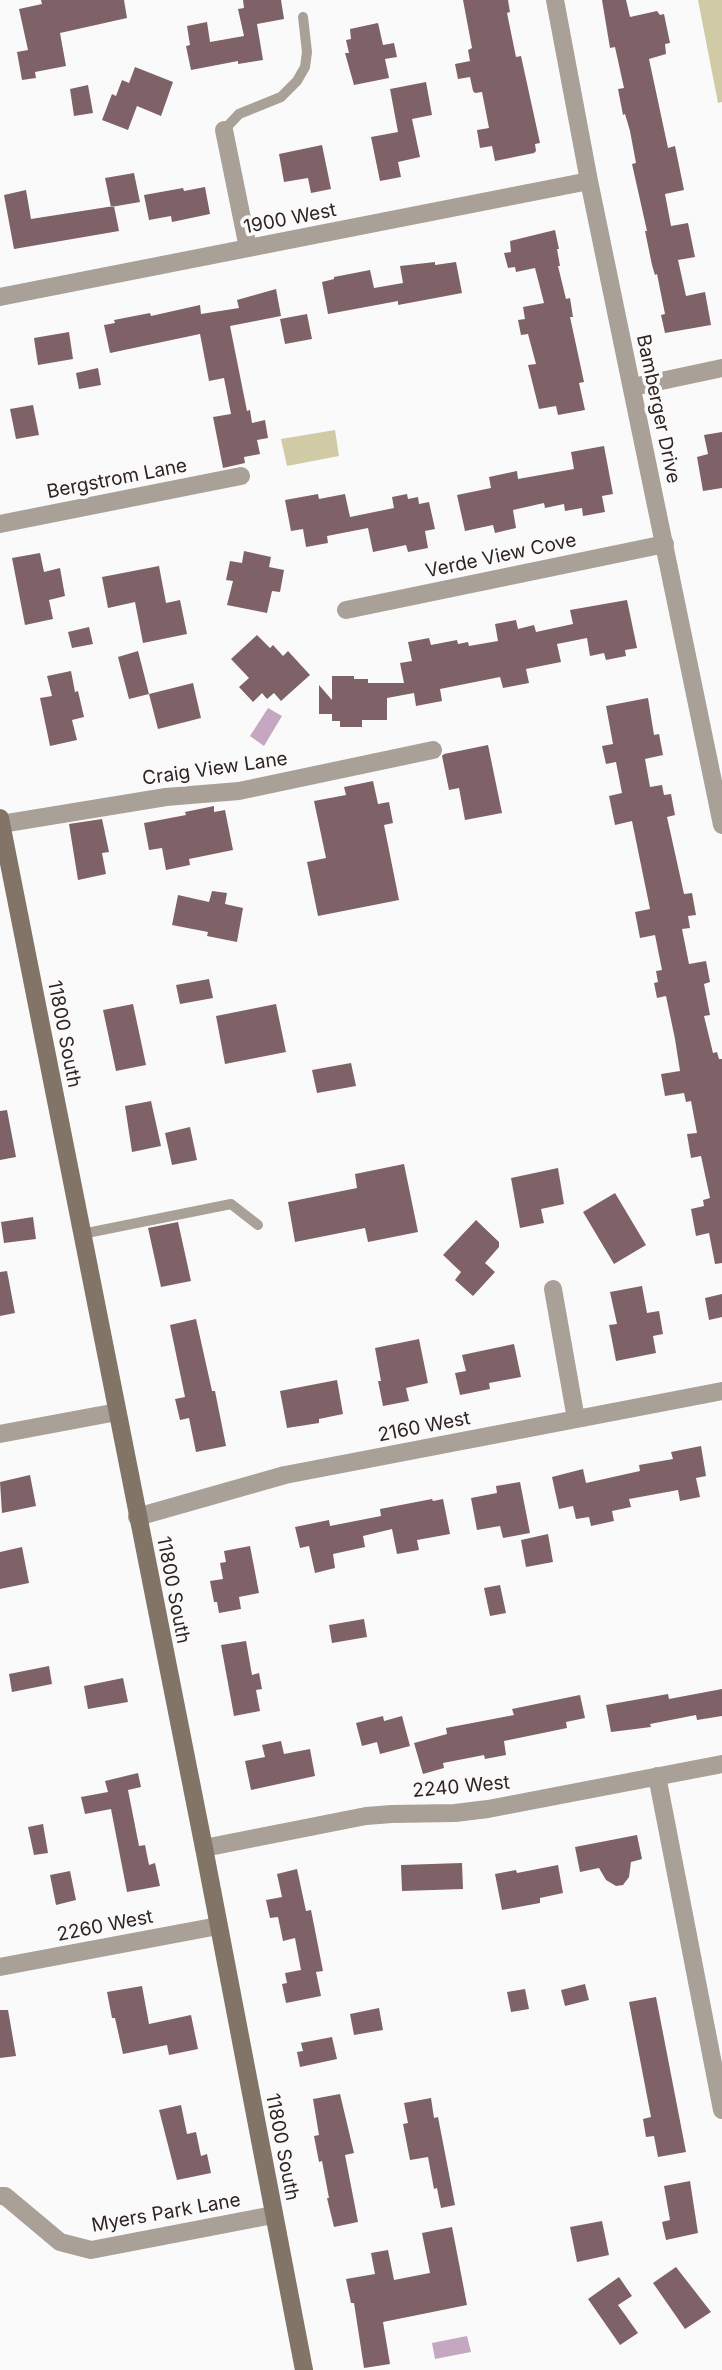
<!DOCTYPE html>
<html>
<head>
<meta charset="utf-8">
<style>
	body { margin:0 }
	canvas { display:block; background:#fafafa }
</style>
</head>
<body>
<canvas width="722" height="2370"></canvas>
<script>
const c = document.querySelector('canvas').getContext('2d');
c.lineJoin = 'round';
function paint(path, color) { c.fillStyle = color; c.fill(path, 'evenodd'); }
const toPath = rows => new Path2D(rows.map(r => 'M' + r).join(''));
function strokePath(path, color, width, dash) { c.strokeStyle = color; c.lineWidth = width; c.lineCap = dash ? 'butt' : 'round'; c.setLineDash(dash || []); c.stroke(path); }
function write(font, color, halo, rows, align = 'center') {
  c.font = font + ' Inter,sans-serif'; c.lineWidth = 7; c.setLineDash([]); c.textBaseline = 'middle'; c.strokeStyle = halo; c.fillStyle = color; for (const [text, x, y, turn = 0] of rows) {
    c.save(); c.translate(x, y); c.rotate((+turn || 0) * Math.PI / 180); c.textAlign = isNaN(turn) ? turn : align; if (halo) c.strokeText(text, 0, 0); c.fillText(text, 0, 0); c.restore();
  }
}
paint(toPath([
	[698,0,722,0,722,102,718,103],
	[335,430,339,456,287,466,281,439]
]), '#d1caa6');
paint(toPath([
	[268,708,282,716,264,746,250,736],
	[467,2336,471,2352,435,2359,432,2343]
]), '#c6a7c1');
paint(toPath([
	[41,0,124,0,127,18,60,33,66,66,35,72,36,78,22,80,17,52,28,50,19,9,42,4],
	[243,0,281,0,284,19,257,24,263,60,238,64,238,61,191,70,186,46,190,45,187,26,207,22,210,42,244,36,238,9,244,8],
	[463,0,508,0,510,12,507,13,516,57,521,56,540,143,535,144,536,151,534,153,495,161,492,146,480,148,477,130,489,128,482,92,475,93,473,91,470,77,458,79,455,64,470,61,468,50,472,48],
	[602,0,626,0,630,17,657,11,660,15,664,14,670,43,665,44,666,54,649,59,668,148,675,146,684,190,665,194,671,226,688,223,695,257,678,260,686,296,705,292,711,325,665,333,661,315,665,314,657,274,655,275,652,265,645,231,647,231,632,164,636,163,630,131,625,114,623,115,618,89,624,88,615,47,610,48],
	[378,23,383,45,394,43,397,57,385,59,389,78,354,85,345,53,349,53,346,40,351,39,350,29],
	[135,67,173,82,161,116,137,106,128,130,102,120,112,94,116,96,122,80,129,83],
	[426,82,432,115,412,119,420,157,398,162,401,177,380,181,371,137,398,132,390,89],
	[88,85,93,113,74,116,70,89],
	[322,145,331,189,311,193,308,178,284,182,279,154],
	[134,173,140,202,111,207,105,178],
	[205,187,210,214,172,222,171,216,149,220,144,195,183,188,184,191],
	[26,190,31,219,114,206,119,231,14,249,4,195],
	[555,230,559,249,557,249,560,266,558,266,566,299,570,298,573,317,570,317,584,382,579,383,585,410,558,415,556,406,539,409,528,365,536,364,528,334,521,335,518,320,525,319,523,307,544,303,535,268,516,272,515,267,508,268,504,253,511,252,510,241],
	[435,262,435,265,456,262,462,293,398,305,398,301,328,314,322,282,334,279,334,277,370,270,374,288,403,283,400,266],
	[276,289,281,316,230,326,247,411,250,410,252,423,265,420,268,438,257,440,260,454,244,457,245,463,223,468,213,417,231,414,224,378,209,381,200,334,110,353,104,325,115,323,114,320,150,313,151,316,200,305,201,314,239,308,237,300],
	[307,314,312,339,285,344,280,319],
	[69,332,73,359,38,365,34,338],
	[98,368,101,385,79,389,76,373],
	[33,405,39,435,16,439,10,409],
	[722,432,722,488,703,491,697,457,708,454,704,435],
	[604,446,613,494,602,496,605,512,583,516,582,508,565,511,564,504,545,508,544,503,513,510,516,528,495,533,493,525,465,531,457,495,491,488,489,477,517,471,518,479,574,469,571,452],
	[318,494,319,499,345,494,350,517,394,508,392,497,407,494,408,499,418,497,419,504,429,502,435,529,425,531,428,548,408,552,406,545,373,552,368,528,327,536,328,543,306,547,303,529,291,531,285,500],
	[244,551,271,557,269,567,284,570,280,592,272,591,267,613,227,605,233,581,226,580,230,561,242,563],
	[40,553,44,572,60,568,65,596,49,600,53,619,25,625,12,558],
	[159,566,166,603,180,600,187,634,143,643,135,602,108,608,102,577],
	[627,600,637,648,625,650,626,656,606,660,604,653,590,656,587,638,557,644,561,662,526,669,529,683,503,688,500,677,440,689,442,701,416,706,414,693,387,698,387,720,362,720,362,727,340,727,340,721,332,721,332,714,319,714,319,685,332,700,332,676,354,676,354,679,368,679,368,683,404,683,400,663,412,661,408,642,429,638,431,645,457,640,458,644,468,642,469,646,498,641,495,624,516,620,518,629,534,625,536,632,573,624,570,610],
	[89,627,93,644,72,648,68,632],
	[257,635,270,648,273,645,283,656,288,651,310,675,281,701,274,693,267,699,262,693,253,702,239,687,249,678,231,659],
	[138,651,149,694,129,699,118,657],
	[71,671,75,692,78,691,84,717,72,720,77,740,50,746,40,698,52,696,47,676],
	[193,683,201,718,158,729,149,694],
	[648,698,654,735,659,734,663,755,645,759,650,787,662,785,664,795,671,794,675,815,667,817,684,894,692,893,696,915,688,916,690,928,682,929,689,964,706,961,710,982,704,984,710,1015,704,1016,713,1053,717,1052,719,1059,722,1059,722,1263,715,1264,709,1233,696,1236,691,1209,704,1206,703,1200,710,1198,701,1156,691,1158,687,1134,697,1133,691,1101,686,1102,684,1093,665,1096,661,1074,680,1071,675,1039,666,996,657,998,654,983,658,982,656,971,662,970,655,935,640,938,635,912,650,909,632,821,615,825,609,796,622,793,616,762,606,764,602,746,613,744,606,706],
	[488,745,502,813,465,820,459,788,449,790,442,756,444,754],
	[373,781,378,804,389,802,393,823,384,825,399,900,318,916,307,862,326,858,314,801,346,795,344,787],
	[214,806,214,812,225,810,233,850,189,859,190,865,166,870,162,848,149,850,144,823,186,815,185,812],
	[102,819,109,852,102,853,106,874,78,880,69,824],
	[212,891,227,893,225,904,243,908,237,942,207,936,208,932,172,925,178,895,209,902],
	[209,979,213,998,180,1004,176,985],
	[133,1004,146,1065,116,1071,103,1010],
	[276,1004,286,1052,225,1064,216,1016],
	[351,1063,356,1086,317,1093,312,1070],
	[151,1101,161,1146,132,1152,125,1106],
	[7,1110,16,1157,0,1160,0,1111],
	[190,1127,197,1160,172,1165,165,1133],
	[404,1164,418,1232,368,1242,365,1228,295,1242,288,1202,357,1188,355,1174],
	[558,1168,564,1204,541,1209,544,1223,520,1228,511,1178],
	[615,1193,646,1245,614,1264,583,1212],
	[33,1217,36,1239,4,1243,1,1222],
	[476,1220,499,1242,499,1247,485,1263,495,1272,473,1296,455,1280,461,1272,443,1255],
	[178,1222,191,1281,161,1287,148,1228],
	[7,1271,15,1313,0,1316,0,1272],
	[642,1286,647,1313,659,1311,663,1334,653,1336,656,1353,616,1361,609,1325,617,1324,610,1292],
	[722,1294,722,1317,709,1320,705,1298],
	[196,1319,212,1391,215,1391,226,1446,196,1452,189,1418,180,1420,175,1399,185,1397,170,1325],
	[419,1339,428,1383,406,1388,409,1401,383,1406,378,1381,381,1381,375,1348],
	[514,1344,521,1377,489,1383,490,1389,460,1395,455,1373,466,1371,462,1355],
	[337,1380,343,1414,319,1419,319,1423,287,1428,280,1391],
	[701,1446,706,1476,696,1478,700,1497,680,1501,678,1490,629,1499,631,1507,612,1511,614,1521,591,1526,589,1517,576,1519,573,1506,559,1509,552,1477,583,1469,586,1483,640,1471,639,1465,673,1459,671,1452],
	[30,1475,36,1506,2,1513,0,1482],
	[520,1482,530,1533,503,1538,500,1526,477,1530,471,1498,497,1493,496,1486],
	[432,1499,433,1501,443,1499,450,1534,417,1540,419,1550,397,1554,392,1529,363,1536,365,1547,333,1554,335,1568,315,1573,309,1546,300,1548,295,1527,329,1520,330,1526,381,1516,380,1509],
	[548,1534,553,1562,526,1567,521,1540],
	[250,1546,259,1593,239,1597,241,1609,219,1613,217,1602,214,1602,210,1581,223,1579,220,1563,226,1562,224,1551],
	[22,1547,29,1583,0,1589,0,1552],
	[500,1585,506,1613,490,1616,484,1588],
	[364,1619,367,1637,332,1643,329,1625],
	[246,1641,252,1675,259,1673,262,1689,256,1690,260,1711,234,1716,221,1645],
	[49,1666,52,1684,12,1692,9,1674],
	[123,1678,128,1702,88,1709,84,1686],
	[722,1689,722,1716,697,1720,696,1715,650,1724,651,1727,611,1732,606,1705,668,1694,669,1699],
	[580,1695,585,1718,566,1722,567,1728,504,1741,506,1755,485,1759,484,1755,443,1763,444,1768,423,1774,414,1743,447,1734,446,1728,514,1715,512,1709],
	[383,1716,384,1721,402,1716,410,1746,380,1754,377,1742,362,1746,356,1723],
	[281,1741,284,1754,310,1749,315,1776,251,1790,245,1761,265,1757,262,1745],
	[138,1773,141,1787,128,1790,139,1846,145,1845,149,1865,155,1863,160,1886,127,1892,111,1809,85,1814,81,1797,108,1792,105,1781],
	[43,1824,48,1853,34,1855,28,1827],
	[637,1835,642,1859,631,1862,629,1877,623,1885,616,1886,606,1880,599,1868,580,1872,575,1847],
	[462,1863,463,1889,402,1891,401,1865],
	[558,1865,563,1893,540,1898,540,1903,502,1910,495,1874,516,1870,517,1873],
	[297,1869,306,1911,311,1910,323,1971,316,1972,321,1996,286,2003,282,1984,287,1983,285,1973,301,1970,295,1938,283,1941,278,1917,270,1918,266,1900,282,1897,277,1874],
	[70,1871,76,1900,56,1905,50,1875],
	[585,1984,589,2000,565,2006,561,1990],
	[142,1986,149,2024,191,2015,198,2049,169,2055,167,2045,123,2054,115,2018,112,2018,107,1992],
	[525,1989,529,2009,511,2012,507,1992],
	[656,1997,686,2152,658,2157,654,2136,646,2137,643,2119,651,2117,629,2002],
	[379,2008,383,2030,354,2035,350,2014],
	[0,2010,8,2010,16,2056,0,2058],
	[332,2037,337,2059,300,2067,297,2052,303,2051,301,2043],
	[340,2094,354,2153,345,2155,358,2222,334,2227,327,2198,329,2198,322,2161,319,2162,314,2136,319,2135,313,2099],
	[431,2098,434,2118,438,2117,455,2205,441,2208,437,2188,434,2189,428,2157,410,2160,403,2124,408,2123,404,2103],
	[181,2105,187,2134,196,2132,201,2156,207,2154,211,2173,177,2180,159,2110],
	[690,2181,698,2233,666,2240,662,2222,670,2220,664,2186],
	[602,2221,609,2255,577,2262,570,2227],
	[452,2227,467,2305,383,2322,390,2364,364,2368,354,2303,351,2303,346,2279,375,2274,371,2253,388,2250,394,2280,430,2273,422,2233],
	[676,2267,711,2312,685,2329,653,2283],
	[619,2277,632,2296,618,2305,638,2333,620,2345,588,2299]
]), '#7e6268');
strokePath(toPath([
	[224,130,239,114,281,97,297,81,305,67,307,52,303,17],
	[82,1234,231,1204,258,1225]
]), '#a9a097', 10);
strokePath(toPath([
	[555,0,589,181,722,825],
	[224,130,248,248],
	[0,297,589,181],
	[633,387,722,368],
	[0,524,241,476],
	[346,610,665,544],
	[1,824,166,797,239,791,433,750],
	[553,1289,576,1419],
	[0,1434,117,1412],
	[137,1517,285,1475,722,1391],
	[657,1776,722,2110],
	[204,1848,366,1816,392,1814,455,1813,488,1809,722,1764],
	[0,1967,218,1926],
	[0,2196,5,2196,60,2242,91,2250,273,2215]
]), '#a9a097', 18);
strokePath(toPath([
	[0,818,204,1848,304,2370]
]), '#827568', 18);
write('19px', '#2f2421', '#fafafa', [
	["1900 West",290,219,-11],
	["Bamberger Drive",658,409,78],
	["Bergstrom Lane",117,479,-11],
	["Verde View Cove",501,556,-12],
	["Craig View Lane",215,769,-8],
	["11800 South",64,1034,79],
	["2160 West",424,1427,-11],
	["11800 South",173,1590,79],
	["2240 West",461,1787,-5],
	["2260 West",105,1926,-11],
	["11800 South",282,2147,79],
	["Myers Park Lane",166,2213,-10]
]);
</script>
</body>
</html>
